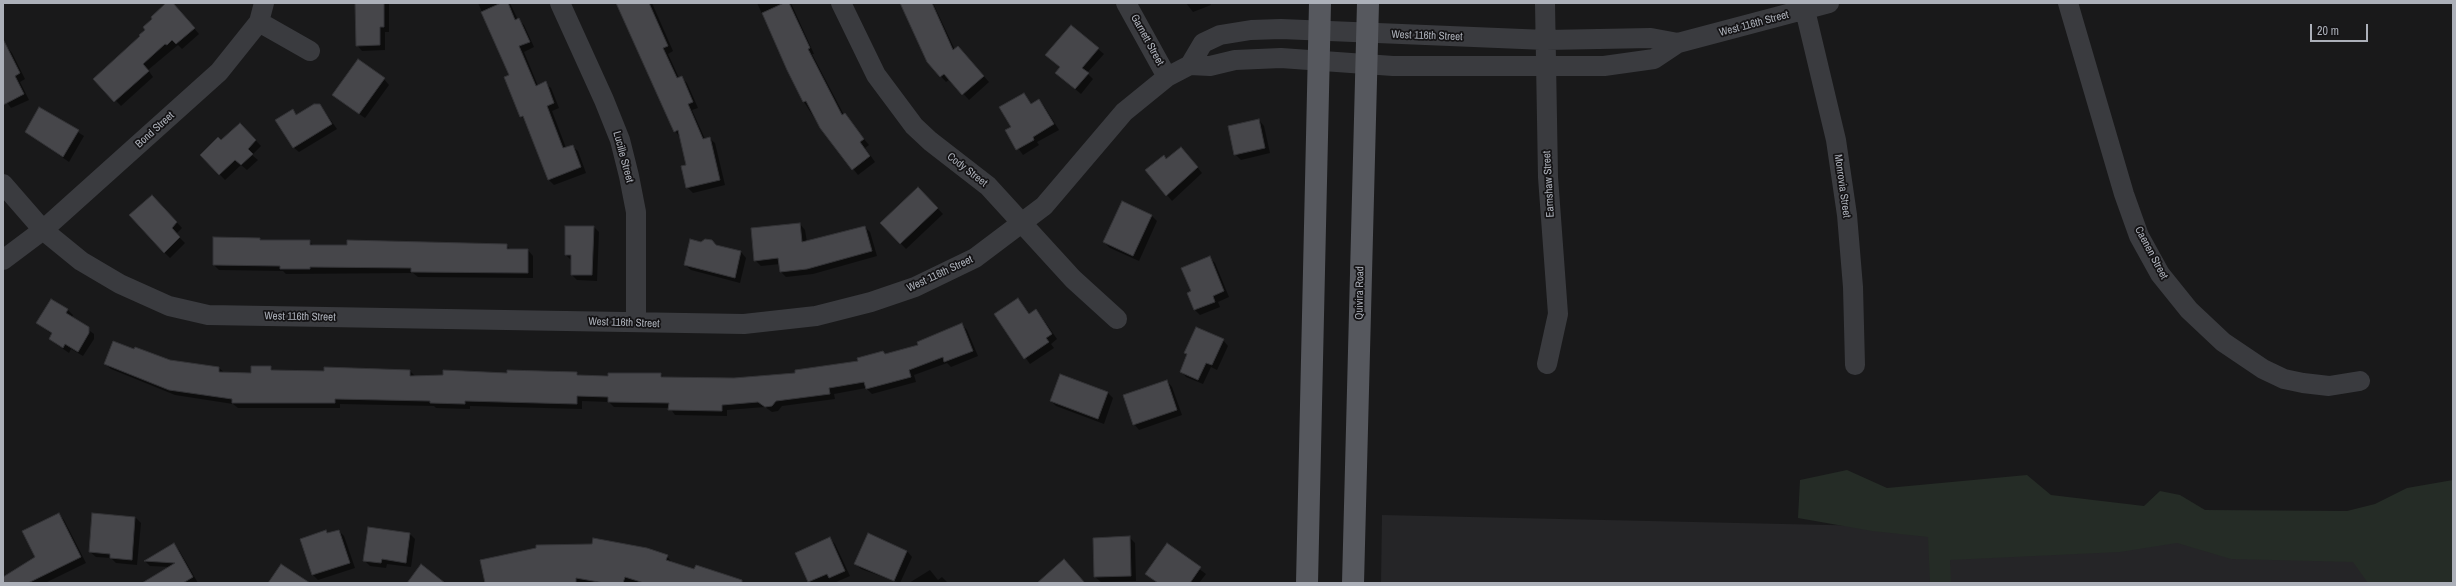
<!DOCTYPE html>
<html>
<head>
<meta charset="utf-8">
<style>
	body { margin:0 }
	#map { position:relative; width:2456px; height:586px; overflow:hidden; background:#19191a; font-family:"Archivo Narrow",sans-serif }
	canvas { display:block }
	.frame { position:absolute; inset:0; border:4px solid #acb0b9; pointer-events:none }
	.scale { position:absolute; left:2310px; top:24px; width:58px; height:18px; box-sizing:border-box; border:2px solid #acb0b9; border-top:0; padding-left:5px; font-size:12px; line-height:14px; white-space:nowrap; color:#acb0b9; -webkit-text-stroke:3px #141315; paint-order:stroke }
</style>
</head>
<body>
<div id="map">
<canvas width="2456" height="586"></canvas>
<div class="frame"></div>
<div class="scale">20 m</div>
</div>
<script>
const c = document.querySelector('canvas').getContext('2d');
c.lineJoin = 'round';
function paint(path, color) { c.fillStyle = color; c.fill(path, 'evenodd'); }
const toPath = rows => new Path2D(rows.map(r => 'M' + r).join(''));
function strokePath(path, color, width, dash) { c.strokeStyle = color; c.lineWidth = width; c.lineCap = dash ? 'butt' : 'round'; c.setLineDash(dash || []); c.stroke(path); }
function write(font, color, halo, rows, align = 'center') {
  c.font = font + ' "Archivo Narrow",sans-serif'; c.lineWidth = 3.5; c.setLineDash([]); c.textBaseline = 'middle'; c.strokeStyle = halo; c.fillStyle = color; for (const [text, x, y, turn = 0] of rows) {
    c.save(); c.translate(x, y); c.rotate((+turn || 0) * Math.PI / 180); c.textAlign = isNaN(turn) ? turn : align; if (halo) c.strokeText(text, 0, 0); c.fillText(text, 0, 0); c.restore();
  }
}
paint(toPath([
	[1382,515,2453,539,2453,583,1381,583]
]), '#252527');
paint(toPath([
	[1847,470,1887,488,2027,475,2051,495,2144,506,2160,491,2180,495,2205,510,2347,511,2375,504,2407,488,2453,480,2453,583,2368,583,2353,562,2231,559,2177,543,2120,552,1950,560,1951,583,1930,583,1928,537,1872,531,1798,518,1800,480]
]), '#252c26');
paint(toPath([
	[168,3,172,3,199,34,182,49,178,45,148,70,153,77,121,106,95,79,147,30],
	[356,3,389,4,389,32,385,32,385,50,362,51,357,45],
	[478,3,510,3,518,20,524,25,534,47,524,52,538,86,545,83,551,88,559,108,552,111,566,148,572,146,578,151,586,173,554,185,549,180,525,120,521,116,511,76],
	[617,3,652,3,673,51,668,54,679,78,681,77,687,83,698,108,692,110,705,139,709,138,715,143,725,185,693,193,687,187,688,165,680,137,675,131],
	[757,3,791,3,814,54,812,54,844,115,869,145,865,148,875,162,858,175,820,127,804,102],
	[900,3,933,3,955,50,963,53,989,82,969,100,950,79,946,82,927,61],
	[1186,3,1210,3,1211,5,1193,12],
	[7,47,12,53,25,79,20,82,29,100,11,108,3,97,3,49],
	[1098,49,1104,54,1087,73,1093,79,1081,94,1062,78],
	[384,79,389,85,365,118,339,100],
	[1024,94,1032,104,1039,100,1044,106,1059,130,1037,142,1039,145,1023,155,1006,131,1012,127],
	[320,105,337,129,299,152,293,147,293,111,298,116],
	[39,108,84,136,69,162,26,132],
	[1259,120,1264,126,1270,153,1241,160,1235,154],
	[240,124,261,146,252,155,258,160,247,170,241,165,225,180,201,155,221,142],
	[1186,153,1202,173,1172,201,1167,195],
	[918,188,943,214,906,249,881,223],
	[157,201,182,228,176,234,185,243,170,258,164,252],
	[1152,216,1157,221,1139,261,1110,248,1104,242],
	[800,224,805,230,807,242,865,227,870,232,877,256,813,274,786,277,780,271,780,264,761,266,755,260],
	[594,227,599,232,597,281,577,280,572,275,572,261,566,255],
	[260,239,262,241,309,241,314,246,348,246,348,241,506,245,511,250,528,250,533,256,533,278,418,277,413,273,286,274,283,271,219,270,214,265],
	[717,247,741,252,746,258,740,283,691,270,685,265],
	[1209,257,1215,263,1229,297,1218,302,1220,307,1200,315,1195,310,1188,293,1192,292],
	[1018,299,1030,314,1036,311,1041,316,1057,339,1051,344,1054,348,1030,364,995,315],
	[51,300,68,310,73,315,72,318,94,334,94,339,83,356,71,349,69,353,56,344,50,339,53,335,37,323],
	[962,324,967,330,978,356,951,367,947,363,914,375,916,382,872,394,866,388,834,394,835,399,782,406,778,411,772,412,765,407,727,410,727,416,675,415,670,408,614,407,609,402,582,401,582,409,470,406,470,409,436,408,434,406,340,404,340,408,238,408,233,404,175,395,111,369,105,364,170,361,219,368,225,373,252,374,270,367,274,371,325,372,410,371,416,377,577,373,580,376,661,374,664,378,734,379,796,374,860,362,883,352,886,355,919,346],
	[1223,340,1228,346,1217,370,1211,367,1203,384,1186,377,1181,371,1188,355,1185,353],
	[1061,375,1108,393,1113,398,1104,424,1056,406,1051,401],
	[1167,381,1172,387,1182,415,1139,430,1134,424],
	[59,514,64,520,86,563,45,583,3,583,3,579,36,557],
	[93,514,135,517,141,523,137,565,116,563,111,558,96,557,90,552],
	[339,531,344,536,355,568,318,580,313,575,326,532,329,534],
	[410,534,415,539,411,567,387,564,386,568,370,566,364,560],
	[1129,537,1135,543,1136,581,1101,582,1095,577],
	[830,539,835,544,850,576,834,583,810,583,796,553],
	[173,545,179,550,198,583,151,583,170,567,150,566,145,561],
	[1167,545,1206,574,1199,583,1157,583,1146,574],
	[907,551,912,557,900,583,861,569,856,564],
	[667,556,672,563,737,583,486,583],
	[930,570,938,580,942,577,948,583,909,583]
]), '#0007');
const building = toPath([
	[166,3,173,3,195,28,176,44,172,40,167,45,165,44,143,64,149,71,114,102,93,79,140,36,139,35,145,30,143,27,152,19,151,17,166,3],
	[355,3,384,3,384,27,380,27,380,45,356,46,355,3],
	[501,3,508,3,515,20,519,18,530,42,519,46,536,86,546,81,554,103,547,106,563,148,573,145,581,167,548,180,523,116,520,117,504,77,509,75,481,12,501,3],
	[616,3,649,3,668,46,663,48,677,78,682,76,693,102,688,104,703,139,710,137,720,180,686,188,681,166,686,165,678,130,674,132,616,3],
	[784,3,789,3,810,48,808,49,842,115,845,113,864,139,860,142,870,156,852,170,820,128,806,101,803,102,787,70,762,13,784,3],
	[900,3,932,3,953,50,958,46,984,76,962,95,944,74,940,77,927,62,900,3],
	[1071,25,1099,48,1082,68,1089,73,1075,89,1055,73,1060,67,1045,55,1071,25],
	[3,39,20,73,15,76,24,94,3,105,3,39],
	[358,59,385,78,359,114,332,95,358,59],
	[1024,93,1031,104,1039,99,1054,124,1033,137,1034,140,1016,150,1005,130,1011,127,999,107,1024,93],
	[314,104,320,104,332,124,293,148,275,120,293,109,296,115,314,104],
	[39,107,79,130,63,157,25,132,39,107],
	[1259,119,1265,148,1234,155,1228,126,1259,119],
	[240,123,256,140,248,149,253,154,241,165,235,160,219,175,200,155,218,137,221,140,240,123],
	[1181,147,1198,167,1166,196,1145,170,1164,155,1166,159,1181,147],
	[918,187,938,208,900,244,880,223,918,187],
	[152,195,177,222,172,228,180,237,164,253,129,215,152,195],
	[1122,201,1152,215,1133,256,1103,242,1122,201],
	[800,223,802,242,865,226,872,251,807,269,780,272,778,258,754,261,751,228,800,223],
	[565,226,594,226,592,275,571,275,571,255,565,255,565,226],
	[213,237,260,238,260,240,310,240,310,245,347,245,347,240,507,244,507,249,528,249,528,273,411,272,411,268,310,267,310,269,280,269,280,266,213,265,213,237],
	[690,239,701,242,705,239,712,240,716,245,741,251,735,278,684,265,690,239],
	[1210,256,1224,291,1213,296,1215,302,1194,310,1187,293,1191,291,1181,268,1210,256],
	[1018,298,1029,314,1036,309,1052,334,1046,338,1049,342,1024,359,994,314,1018,298],
	[51,299,68,309,66,313,89,327,89,333,78,352,65,344,63,348,49,339,52,333,36,323,51,299],
	[962,323,973,351,944,362,943,357,909,370,911,377,866,389,864,382,829,388,830,394,776,401,772,406,765,407,758,402,722,405,722,411,668,410,669,403,608,402,608,397,577,396,577,404,465,401,465,404,430,403,430,401,335,399,335,403,232,403,232,399,169,390,104,364,113,341,134,349,135,347,170,360,219,367,219,372,251,373,251,366,271,366,271,370,324,371,324,367,410,370,410,376,443,375,443,370,507,373,507,370,577,372,577,375,608,376,608,373,661,373,661,377,734,378,795,373,795,370,858,361,857,358,883,351,885,354,918,345,917,342,962,323],
	[1196,327,1224,339,1212,365,1206,363,1198,380,1180,372,1187,354,1184,353,1196,327],
	[1060,374,1108,392,1098,419,1050,401,1060,374],
	[1167,380,1177,410,1133,425,1123,395,1167,380],
	[59,513,81,557,28,583,3,583,3,577,35,557,22,531,59,513],
	[92,513,135,517,132,560,110,558,110,554,89,552,92,513],
	[368,527,410,533,406,563,382,559,381,563,363,561,368,527],
	[326,530,327,533,339,530,350,563,312,575,300,539,326,530],
	[868,533,907,551,894,581,854,564,868,533],
	[1130,536,1131,576,1094,577,1093,538,1130,536],
	[830,537,845,571,829,578,827,574,808,582,795,553,830,537],
	[593,538,647,548,668,555,666,560,694,569,696,565,742,580,742,583,644,583,625,577,623,583,604,583,576,578,576,583,485,583,480,560,536,548,536,545,592,544,593,538],
	[174,543,193,577,183,583,142,583,175,563,144,561,174,543],
	[1167,543,1201,567,1190,583,1158,583,1145,574,1167,543],
	[1064,559,1085,583,1037,583,1064,559],
	[281,564,310,583,268,583,281,564],
	[421,564,445,583,407,583,421,564]
]);
paint(building, '#46464a');
strokePath(building, '#333336', 1);
strokePath(toPath([
	[560,3,604,100,620,140,629,176,636,212,636,322],
	[841,3,876,75,914,126,930,141,988,186,1073,279,1117,319],
	[1126,3,1167,77],
	[1545,3,1548,177,1558,314,1547,364],
	[2068,3,2124,194,2139,236,2160,274,2189,310,2223,342,2263,369,2284,379,2303,383,2329,386,2360,381],
	[1805,10,1836,140,1847,215,1853,287,1855,365],
	[259,22,310,51],
	[1190,65,1210,66,1235,60,1281,58,1393,66,1604,66,1654,59,1678,43,1829,3],
	[3,184,43,230,81,261,120,284,169,306,208,315,744,324,816,316,871,302,915,287,975,258,1044,206,1124,112,1167,77,1190,65,1203,43,1220,35,1251,30,1281,29,1546,40,1651,38,1678,43],
	[3,260,43,230,219,72,259,22,264,3]
]), '#3a3b3f', 20);
strokePath(toPath([
	[1307,583,1320,3],
	[1353,583,1368,3]
]), '#56585e', 22);
write('11px', '#acb0b9', '#141315', [
	["West 116th Street",1754,24,-15],
	["West 116th Street",1427,36,2],
	["Garnett Street",1147,40,61],
	["Bond Street",155,130,-42],
	["Lucille Street",623,157,75],
	["Cody Street",967,170,38],
	["Earnshaw Street",1549,184,-93],
	["Monrovia Street",1842,186,82],
	["Caenen Street",2151,253,62],
	["West 116th Street",940,274,-25],
	["Quivira Road",1360,293,-89],
	["West 116th Street",300,317,1],
	["West 116th Street",624,323,2]
]);
</script>
</body>
</html>
